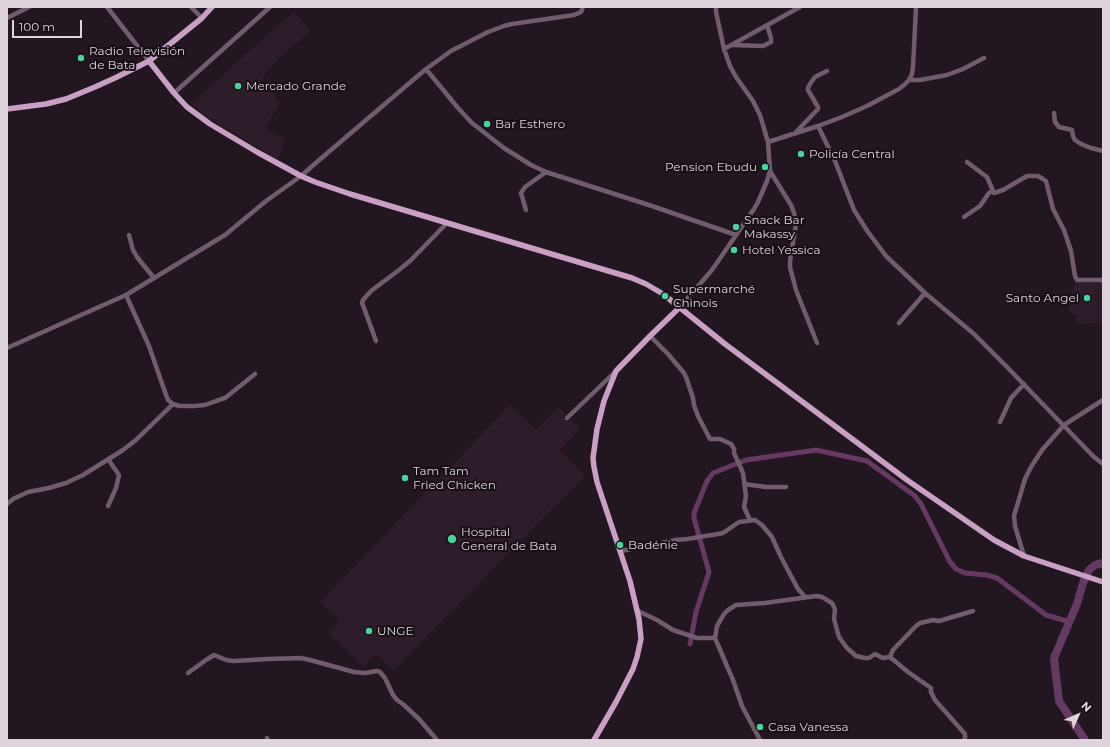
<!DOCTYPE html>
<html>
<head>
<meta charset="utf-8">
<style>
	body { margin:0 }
	#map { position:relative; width:1110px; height:747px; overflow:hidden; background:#221721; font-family:Montserrat,sans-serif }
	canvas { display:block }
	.frame { position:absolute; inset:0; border:8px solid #ddd5db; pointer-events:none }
	.north { position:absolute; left:1058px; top:695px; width:40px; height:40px; -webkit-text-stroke:3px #180e17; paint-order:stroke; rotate:45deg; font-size:11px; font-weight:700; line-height:16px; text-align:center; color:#ddd5db }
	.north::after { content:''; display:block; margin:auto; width:14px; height:18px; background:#ddd5db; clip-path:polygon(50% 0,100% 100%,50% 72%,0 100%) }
	.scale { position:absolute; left:12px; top:20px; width:70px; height:18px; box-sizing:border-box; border:2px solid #ddd5db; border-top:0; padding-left:5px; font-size:12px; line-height:14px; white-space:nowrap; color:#ddd5db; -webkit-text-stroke:3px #180e17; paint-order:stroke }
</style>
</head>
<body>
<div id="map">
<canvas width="1110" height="747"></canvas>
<div class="frame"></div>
<div class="north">N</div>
<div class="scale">100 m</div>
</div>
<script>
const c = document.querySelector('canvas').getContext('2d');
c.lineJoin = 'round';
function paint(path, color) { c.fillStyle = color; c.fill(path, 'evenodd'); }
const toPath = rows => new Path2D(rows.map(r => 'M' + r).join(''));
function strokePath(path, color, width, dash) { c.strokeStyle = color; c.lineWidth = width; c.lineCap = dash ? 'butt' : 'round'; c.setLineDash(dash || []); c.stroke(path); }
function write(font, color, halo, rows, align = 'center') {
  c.font = font + ' Montserrat,sans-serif'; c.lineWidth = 4; c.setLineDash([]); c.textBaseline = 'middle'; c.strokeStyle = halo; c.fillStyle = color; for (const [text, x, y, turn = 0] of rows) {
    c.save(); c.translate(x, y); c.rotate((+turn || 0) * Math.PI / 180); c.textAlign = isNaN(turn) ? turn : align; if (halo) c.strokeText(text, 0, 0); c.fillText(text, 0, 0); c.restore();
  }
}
paint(toPath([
	[294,12,311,31,280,57,267,71,260,83,271,89,280,103,265,128,286,139,277,159,207,117,191,104,269,33],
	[1103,282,1103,323,1077,324,1076,315,1069,313,1074,283],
	[510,405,536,429,558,407,580,429,559,450,585,476,393,671,376,654,363,667,328,633,340,621,320,602]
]), '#2d1d2b');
strokePath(toPath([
	[690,644,696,612,709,572,694,518,694,513,707,481,713,473,746,460,816,450,867,461,915,496,921,504,950,562,956,569,965,573,987,575,997,578,1046,615,1070,622]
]), '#653961', 5);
strokePath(toPath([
	[1085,740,1059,701,1054,658,1077,604,1083,583,1089,570,1095,565,1103,563]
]), '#653961', 8);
strokePath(toPath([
	[107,7,149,61],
	[191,7,202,18],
	[7,18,29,7],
	[733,45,763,46,771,42,771,38,767,25],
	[724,49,800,7],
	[426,69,458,108,472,123,504,148,531,165,546,172,652,206,736,235],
	[909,80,920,80,947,75,963,69,984,58],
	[174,93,270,7],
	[1054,113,1055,122,1059,127,1072,130,1073,136,1075,140,1081,144,1091,148,1103,151],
	[818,126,835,161,854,210,868,232,886,256,925,293,974,334,1006,366,1094,457,1103,464],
	[796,132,818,109,818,107,808,90,808,88,810,84,815,77,827,71],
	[768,142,818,126,842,117,867,106,899,89,904,85,909,80,912,74,913,67,916,7],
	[967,162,987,177,994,193],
	[770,171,791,205,794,213,796,224,790,261,790,267,796,290,817,343],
	[526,210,521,193,525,187,546,172],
	[964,217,980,206,989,193,992,191,994,193,1003,190,1027,176,1038,176,1043,179,1046,181,1053,209,1064,230,1071,251,1075,276,1077,280,1103,280],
	[129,235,133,250,137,257,154,278],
	[126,295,149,346,166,395,168,400,173,404,179,406,194,406,205,405,216,401,225,398,255,374],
	[680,307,712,270,754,209,758,202,767,181,770,171,768,142,760,115,753,101,736,77,730,66,724,49,716,12,716,7],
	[899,323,925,293],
	[650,336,668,354,684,373,686,377,693,398,694,405,698,416,710,439,720,439,731,444,734,449,734,453,743,473,746,496,744,507,750,520],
	[376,341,364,308,362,303,363,300,371,291,399,270,410,261,447,223],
	[7,348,126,295,225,235,266,201,301,176,318,161,426,69,451,51,488,32,504,26,512,24,574,15,581,12,583,7],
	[567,418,615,372],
	[1000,422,1011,398,1024,384],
	[108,459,119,475,116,488,108,506],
	[744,484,766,487,786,487],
	[7,504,13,499,28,492,49,488,66,483,83,475,123,450,136,440,173,404],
	[621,551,676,540,687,539,718,534,723,533,739,522,755,520,762,525,772,537,781,557,791,576,798,589,805,597],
	[1024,556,1015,526,1014,516,1025,479,1031,467,1042,450,1064,425,1103,400],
	[638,611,657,620,673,630,697,638,715,638,717,626,724,614,728,610,736,605,765,603,816,596,822,597,832,603,835,609,834,619,839,637,847,648,856,656,865,658,869,658,875,654,883,658,890,657,908,672,931,688,931,692,935,700,965,734,965,738,964,740],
	[715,638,733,680,742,706,760,740],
	[890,657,893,650,916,626,920,623,933,620,939,621,973,611],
	[188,673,206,660,214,655,226,660,234,661,268,659,301,658,310,660,354,672,365,673,377,671,380,672,385,678,393,695,397,700,404,705,419,719,437,740],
	[267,738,268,740]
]), '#715c6e', 4.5);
strokePath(toPath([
	[149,61,174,93,187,107,210,124,257,152,301,176,315,182,350,194,632,278,646,284,663,294,725,344,867,450,907,480,994,540,1024,556,1103,582],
	[7,109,46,104,66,99,95,87,117,77,149,61,202,18,212,7],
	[594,740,616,702,633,669,637,657,641,639,639,619,630,581,597,482,594,467,593,458,597,429,604,401,616,371,650,336,680,307]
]), '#ca9fc4', 5.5);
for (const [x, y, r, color] of [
	[81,58,4,"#45d49f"],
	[238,86,4,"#45d49f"],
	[487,124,4,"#45d49f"],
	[801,154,4,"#45d49f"],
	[765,167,4,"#45d49f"],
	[736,227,4,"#45d49f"],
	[734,250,4,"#45d49f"],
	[665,296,4,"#45d49f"],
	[1087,298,4,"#45d49f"],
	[405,478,4,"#45d49f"],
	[452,539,5,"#45d49f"],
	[620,545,4,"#45d49f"],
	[369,631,4,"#45d49f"],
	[760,727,4,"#45d49f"]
]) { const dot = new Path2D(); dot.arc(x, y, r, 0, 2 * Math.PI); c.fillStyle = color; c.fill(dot); strokePath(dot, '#180e17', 1.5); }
write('12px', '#ddd5db', '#180e17', [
	["Radio Televisión",89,51],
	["de Bata",89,65],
	["Mercado Grande",246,86],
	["Bar Esthero",495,124],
	["Policía Central",809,154],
	["Pension Ebudu",757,167,"right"],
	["Snack Bar",744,220],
	["Makassy",744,234],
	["Hotel Yessica",742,250],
	["Supermarché",673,289],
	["Chinois",673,303],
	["Santo Angel",1079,298,"right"],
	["Tam Tam",413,471],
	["Fried Chicken",413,485],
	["Hospital",461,532],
	["General de Bata",461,546],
	["Badénie",628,545],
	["UNGE",377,631],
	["Casa Vanessa",768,727]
], 'left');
</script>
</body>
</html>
